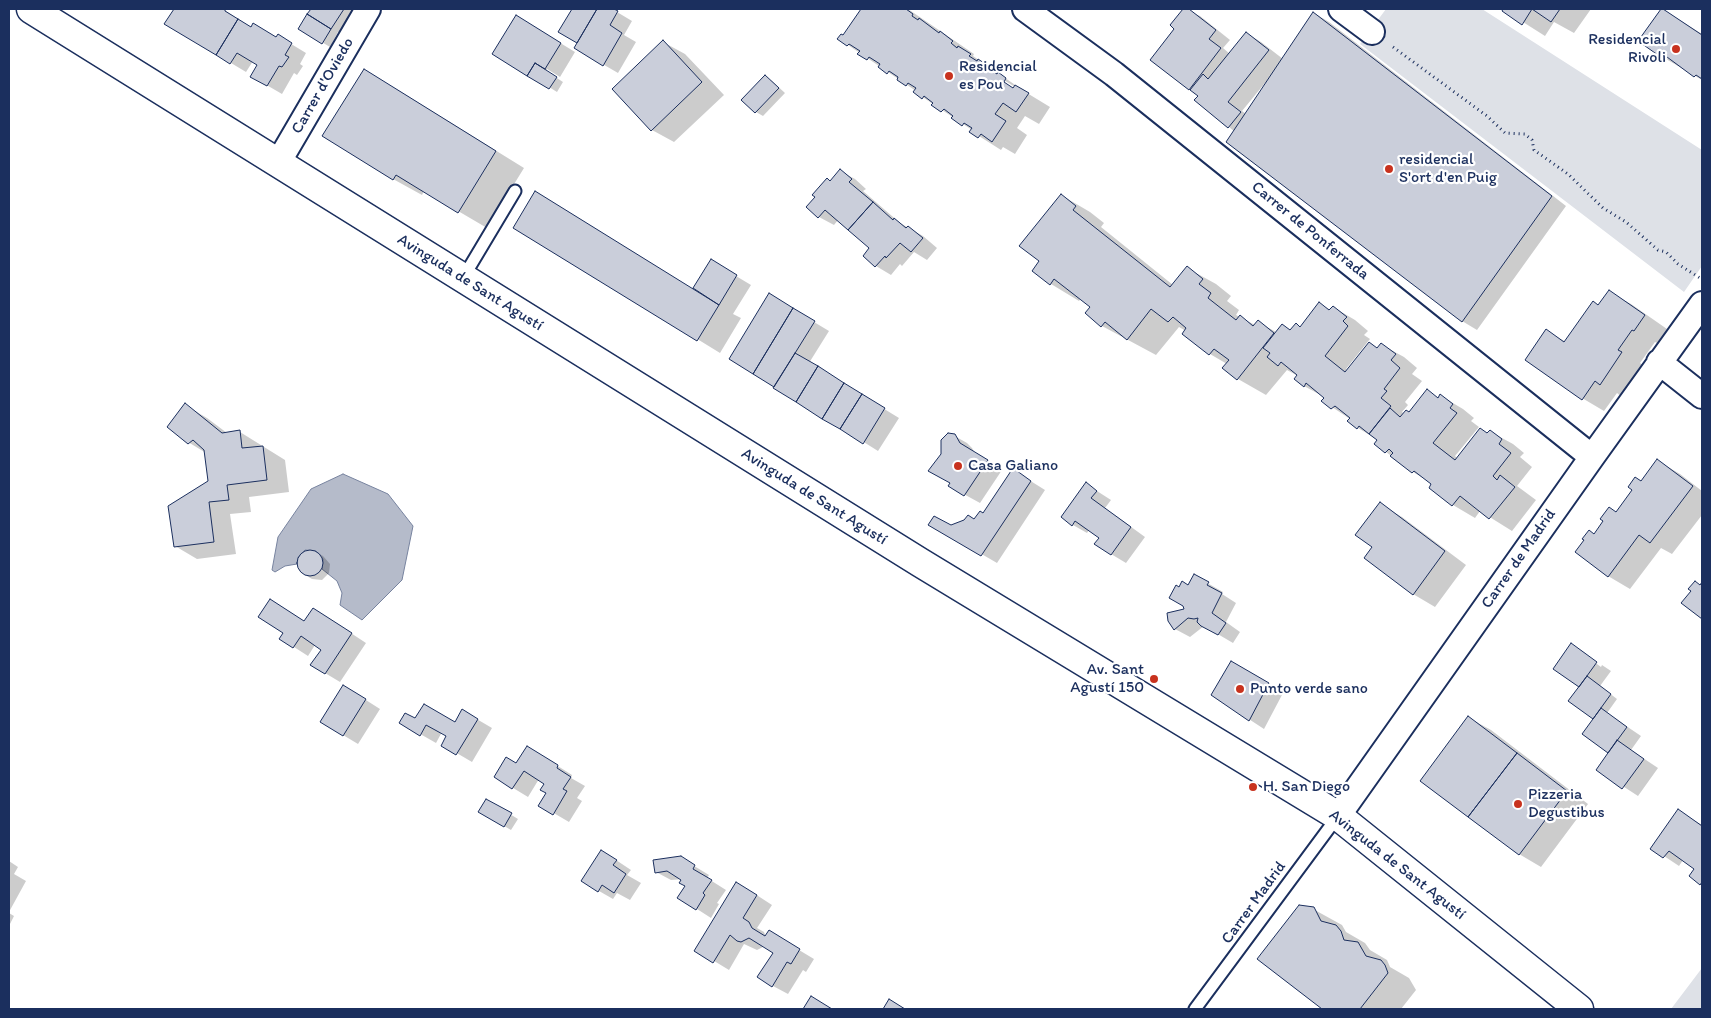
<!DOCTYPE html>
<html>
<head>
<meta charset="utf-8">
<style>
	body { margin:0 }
	#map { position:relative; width:1711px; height:1018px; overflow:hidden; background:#fff; font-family:Itim,sans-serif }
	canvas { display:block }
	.frame { position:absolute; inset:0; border:10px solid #1b2f5e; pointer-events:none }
</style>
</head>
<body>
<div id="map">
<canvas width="1711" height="1018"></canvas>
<div class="frame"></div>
</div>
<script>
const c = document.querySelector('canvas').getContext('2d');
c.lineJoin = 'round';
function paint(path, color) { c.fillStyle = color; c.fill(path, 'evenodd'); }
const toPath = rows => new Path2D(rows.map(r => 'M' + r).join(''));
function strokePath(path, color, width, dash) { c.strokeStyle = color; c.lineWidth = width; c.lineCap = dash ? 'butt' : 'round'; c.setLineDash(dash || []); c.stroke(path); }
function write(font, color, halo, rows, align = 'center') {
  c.font = font + ' Itim,sans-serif'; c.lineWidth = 4.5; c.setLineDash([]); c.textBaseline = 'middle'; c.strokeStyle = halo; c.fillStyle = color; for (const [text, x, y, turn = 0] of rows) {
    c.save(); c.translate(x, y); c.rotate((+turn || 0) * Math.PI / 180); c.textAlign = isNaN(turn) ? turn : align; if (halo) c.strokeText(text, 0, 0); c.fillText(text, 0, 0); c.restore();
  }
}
paint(toPath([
	[1386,9,1482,9,1702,150,1702,266,1684,292,1360,44],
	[1702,968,1702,1009,1671,1009]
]), '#dee1e7');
const water = toPath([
	[343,474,388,494,413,526,402,580,362,620,340,605,342,593,337,581,322,569,323,559,316,551,305,550,298,557,297,564,285,566,275,572,272,570,278,537,311,489,343,474]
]);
paint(water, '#b5bbca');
strokePath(water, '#77839f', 1);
paint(toPath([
	[175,9,223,9,252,28,276,38,278,36,306,53,300,64,303,66,297,75,294,73,282,94,251,76,259,65,253,61,246,72,166,24],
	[312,9,374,9,354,41,338,32,330,47,300,29],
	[573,9,612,9,632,21,624,35,636,42,618,73,575,48,579,43,560,32],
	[862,9,908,9,974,54,973,56,1027,93,1050,107,1039,124,1025,116,1017,128,1027,135,1015,154,1003,147,1001,150,971,131,972,130,915,92,916,91,848,45,843,37],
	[999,77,1015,87,1015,89,998,80],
	[1185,9,1200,16,1230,40,1223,48,1230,54,1246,33,1261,42,1283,59,1314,13,1329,22,1566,206,1477,330,1462,321,1229,127,1199,96,1189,89,1176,29,1172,25],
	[1265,83,1266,84,1246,114,1242,111],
	[1505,9,1591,9,1574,33,1554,22,1545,36,1504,10],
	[1662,9,1702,34,1702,80,1666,59],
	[531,25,575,52,560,77,547,69,546,71,563,82,557,92,494,53],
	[663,42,685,54,724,95,674,142,652,130],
	[765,77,772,81,785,93,763,116,756,112],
	[393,87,524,168,487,228,424,191,422,195,393,179],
	[840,171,855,179,866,189,863,191,900,223,923,236,937,248,927,260,914,252,902,266,900,264,891,275,876,266,864,256,871,248,838,220,834,225,819,217,831,182],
	[1061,195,1090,212,1104,223,1101,227,1173,285,1187,268,1216,284,1231,296,1227,301,1239,310,1236,315,1255,325,1258,322,1276,332,1282,325,1292,331,1301,328,1320,304,1331,310,1333,307,1355,320,1368,331,1364,335,1370,339,1346,369,1348,371,1370,344,1378,349,1382,345,1404,357,1417,368,1412,374,1422,381,1405,402,1408,405,1402,412,1404,414,1410,413,1427,391,1439,398,1441,396,1463,409,1474,418,1471,421,1479,427,1455,456,1458,459,1491,432,1513,444,1524,453,1520,457,1532,467,1517,486,1536,500,1512,531,1480,511,1475,518,1453,505,1433,484,1413,472,1386,452,1378,440,1358,428,1348,421,1350,419,1323,401,1326,398,1304,386,1298,376,1287,370,1266,395,1238,379,1227,364,1210,354,1186,331,1179,327,1156,355,1102,326,1091,307,1081,298,1079,301,1051,284,1033,271,1041,261],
	[515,227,694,290,711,261,751,285,733,314,741,318,720,353],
	[1609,292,1631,304,1667,329,1657,343,1655,342,1640,363,1644,366,1622,397,1617,393,1604,411,1582,398,1547,331,1566,342,1599,306],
	[784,304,829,331,809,363,899,418,878,451,731,359],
	[185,405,207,418,227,433,240,432,285,460,289,492,249,497,251,512,230,514,236,554,197,559,175,546,209,482,206,453,188,442],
	[951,434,967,443,972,448,975,453,1002,470,980,503,949,486,951,483,942,455,941,446],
	[1658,461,1680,474,1702,491,1702,515,1672,554,1661,548,1630,589,1608,576,1594,535,1617,513],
	[1013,470,1045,490,997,563,930,524,951,526,974,520,984,515],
	[1086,484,1111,500,1105,508,1145,537,1126,563,1111,554,1100,538,1089,530,1087,533,1073,525],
	[1380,504,1402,517,1466,565,1435,607,1413,594,1374,547],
	[306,551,316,552,323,556,330,564,329,573,322,580,312,579,305,575,298,567,299,558],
	[1195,576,1223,592,1222,594,1236,603,1226,622,1240,632,1233,643,1204,626,1190,637,1175,629,1185,610,1180,589,1189,586],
	[271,600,305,622,328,618,366,643,340,682,325,673,322,649,315,645,308,656,294,647,285,632],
	[1572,645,1585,653,1585,655,1601,667,1602,665,1611,671,1600,686,1617,699,1607,713,1641,736,1631,750,1658,768,1638,796,1598,770,1610,753,1580,687],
	[1231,663,1283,693,1264,729,1212,695],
	[358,695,380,709,358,744,343,735],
	[463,711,492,728,472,762,443,745,448,736,442,732,436,743,401,723,455,723],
	[1469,718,1491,730,1588,804,1541,867,1519,854],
	[542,756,572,775,571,778,585,786,577,798,582,801,569,822,540,805,547,793,546,783,539,779,528,797,495,777,517,765],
	[487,800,518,819,511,830,480,812],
	[1679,811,1702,825,1702,884,1690,876,1695,869,1683,860,1679,866,1652,848],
	[681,858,709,875,707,878,726,890,717,903,719,904,711,918,697,909,684,879,671,880,656,872],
	[616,860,631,870,627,875,641,883,630,900,617,893,613,899,599,891],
	[9,861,18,867,14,874,26,881,9,912],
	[752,892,772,905,757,928,764,932,766,937,769,932,814,959,806,972,803,970,788,994,773,986,774,952,765,946,757,950,744,944,729,970,696,950],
	[1313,909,1342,925,1346,932,1365,943,1370,950,1387,960,1390,967,1409,978,1416,990,1401,1009,1324,1009,1259,959],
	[9,913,14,916,9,926]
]), '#0003');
const building = toPath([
	[174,9,225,9,225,11,238,19,216,55,164,24,174,9],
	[311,9,344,9,331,29,307,14,311,9],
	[572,9,597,9,577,43,558,32,572,9],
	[597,9,614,9,618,11,610,25,622,33,603,66,574,48,597,9],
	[861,9,906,9,913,14,912,16,918,20,919,18,939,33,940,31,953,41,951,43,957,48,958,46,971,54,969,56,977,61,978,59,990,67,989,69,997,74,998,72,1006,78,1004,82,1013,88,1015,85,1029,93,1016,112,1003,103,995,114,1006,121,992,142,981,134,978,138,969,132,972,128,964,123,962,126,951,118,953,116,944,109,941,112,931,105,933,103,924,96,922,99,913,92,916,88,908,83,906,86,897,80,898,77,889,71,887,74,878,67,880,64,869,57,867,60,857,54,860,51,849,44,847,46,837,39,841,34,843,35,861,9],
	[1183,9,1189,9,1216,30,1209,39,1221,48,1189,90,1150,60,1174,29,1170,25,1183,9],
	[1503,9,1560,9,1551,22,1532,9,1522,25,1502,11,1503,9],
	[1661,9,1663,9,1702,35,1702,79,1696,75,1694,77,1667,57,1665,60,1638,41,1661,9],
	[1313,12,1552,196,1462,322,1226,142,1313,12],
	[307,14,331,29,322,44,298,29,307,14],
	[516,15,561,43,545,69,535,63,527,76,492,54,516,15],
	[238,19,251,27,253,23,276,37,278,34,292,43,285,55,289,57,282,67,279,66,267,86,250,77,257,65,237,53,230,64,216,55,238,19],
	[1246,32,1269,50,1228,102,1241,112,1228,128,1194,100,1198,96,1190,90,1203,74,1208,79,1246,32],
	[663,40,702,82,651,131,612,89,663,40],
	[535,63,557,77,549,89,527,76,535,63],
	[364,69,496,151,458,213,396,175,393,180,322,136,364,69],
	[765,75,779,88,755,113,741,100,765,75],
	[840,169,852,179,849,182,873,202,848,230,825,210,818,218,806,207,815,197,812,195,827,178,830,181,840,169],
	[535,191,719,305,697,341,513,228,535,191],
	[1061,194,1076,206,1073,210,1170,287,1187,266,1203,279,1199,284,1211,293,1208,298,1236,320,1240,315,1253,326,1258,320,1274,333,1237,380,1222,368,1229,360,1214,349,1209,355,1182,334,1186,328,1173,317,1168,322,1151,309,1127,340,1105,322,1101,327,1085,313,1090,307,1054,279,1050,285,1032,271,1039,261,1019,246,1061,194],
	[873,202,893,220,894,218,906,228,908,226,923,238,911,252,900,243,886,258,885,256,875,267,863,256,869,248,848,230,873,202],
	[711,259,737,275,719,305,693,288,711,259],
	[1609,290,1645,315,1634,331,1632,330,1618,350,1622,352,1600,385,1595,381,1582,400,1525,360,1546,329,1564,342,1593,301,1598,305,1609,290],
	[769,293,793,308,753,374,729,359,769,293],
	[1319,302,1329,310,1333,306,1347,317,1343,321,1348,326,1325,356,1345,372,1369,342,1377,348,1381,343,1396,354,1391,360,1400,368,1384,389,1387,391,1381,398,1391,406,1369,434,1359,426,1357,429,1347,421,1350,418,1335,406,1331,409,1321,401,1324,398,1306,383,1304,387,1294,379,1297,375,1281,362,1278,366,1267,357,1270,353,1263,348,1282,324,1290,330,1296,323,1300,327,1319,302],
	[793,308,815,321,774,387,753,374,793,308],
	[795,353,818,366,796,402,773,388,795,353],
	[818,366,844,383,822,419,796,402,818,366],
	[844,383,862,394,840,429,822,419,844,383],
	[1427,389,1438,398,1440,394,1453,404,1450,408,1457,413,1433,443,1455,460,1480,428,1487,433,1490,430,1502,439,1499,444,1511,453,1493,476,1497,480,1500,475,1515,487,1489,519,1460,496,1452,506,1429,488,1431,484,1414,471,1412,473,1390,456,1393,453,1389,449,1385,453,1374,444,1377,440,1369,434,1390,408,1400,417,1406,410,1409,412,1427,389],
	[862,394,885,408,863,444,840,429,862,394],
	[185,403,222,433,240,430,242,448,263,446,267,480,227,485,229,500,209,502,214,542,174,547,168,506,208,481,204,450,193,440,188,444,167,427,185,403],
	[948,433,955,434,960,443,988,460,964,496,948,486,950,483,928,471,941,454,941,440,948,433],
	[1657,459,1693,486,1650,543,1639,535,1608,577,1575,552,1584,540,1582,539,1589,530,1594,534,1603,521,1600,519,1609,507,1616,512,1632,490,1628,487,1635,477,1641,481,1657,459],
	[1013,468,1031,481,981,556,928,525,934,516,951,525,964,520,968,515,974,519,980,511,983,513,1013,468],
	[1086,482,1097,491,1091,498,1131,527,1111,555,1094,544,1099,538,1075,521,1072,526,1061,517,1086,482],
	[1380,502,1445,551,1413,595,1364,558,1372,547,1355,535,1380,502],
	'297 563a13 13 0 1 1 26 0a13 13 0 1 1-26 0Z',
	[1194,574,1209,582,1207,585,1222,593,1212,613,1226,623,1218,635,1201,626,1197,622,1198,618,1194,619,1188,618,1174,630,1168,621,1167,613,1184,609,1183,606,1169,598,1176,585,1179,587,1182,581,1188,585,1194,574],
	[1695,581,1700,585,1702,582,1702,619,1681,603,1691,591,1688,589,1695,581],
	[270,599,304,621,313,608,352,633,325,674,310,665,321,650,301,636,293,648,279,639,283,633,258,617,270,599],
	[1571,643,1597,662,1579,687,1553,669,1571,643],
	[1231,661,1269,683,1249,721,1211,695,1231,661],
	[1587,676,1611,694,1593,719,1568,701,1587,676],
	[343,685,366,699,343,736,320,722,343,685],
	[424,704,455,722,462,709,478,719,456,755,441,746,446,736,426,725,420,736,399,723,405,713,415,718,424,704],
	[1601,708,1627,727,1608,753,1582,734,1601,708],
	[1468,716,1517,753,1468,817,1420,781,1468,716],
	[1617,740,1644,759,1622,789,1596,770,1617,740],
	[527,746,558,765,557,768,571,777,563,789,567,791,553,815,538,806,546,793,540,790,544,784,524,771,512,789,494,777,506,757,516,763,527,746],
	[1517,753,1567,791,1519,855,1468,817,1517,753],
	[486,799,512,813,504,827,478,812,486,799],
	[1678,809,1702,826,1702,882,1700,885,1689,876,1694,869,1669,851,1663,858,1650,849,1678,809],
	[601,850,617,860,613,865,626,874,614,893,602,885,598,892,581,881,601,850],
	[681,856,695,865,693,869,712,880,703,893,705,895,696,910,677,898,685,886,679,883,681,880,667,871,655,873,653,860,681,856],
	[736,882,757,895,743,918,749,922,752,928,765,936,769,930,800,949,791,964,787,962,772,987,757,977,773,953,749,938,741,942,737,941,730,935,713,963,694,951,736,882],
	[1299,905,1314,907,1321,921,1336,925,1341,931,1344,940,1358,942,1366,956,1381,960,1385,965,1388,973,1360,1009,1322,1009,1257,959,1299,905],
	[811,996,832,1009,803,1009,811,996],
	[889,999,905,1009,883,1009,889,999]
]);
paint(building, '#caceda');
strokePath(building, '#1b2f5e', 1);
const service = toPath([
	[463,278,515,191],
	[1195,1009,1338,816]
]);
const minor = toPath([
	[1025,9,1114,74,1592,457],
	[1341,9,1372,32],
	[278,163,368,9],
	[1659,362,1702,396],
	[1338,816,1592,457,1702,304]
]);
const tertiary = toPath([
	[31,9,921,563,1338,816,1579,1009]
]);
strokePath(service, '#1b2f5e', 15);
strokePath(minor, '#1b2f5e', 28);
strokePath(tertiary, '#1b2f5e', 31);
strokePath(toPath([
	[1393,47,1487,116,1505,133,1525,134,1532,140,1534,150,1568,174,1603,208,1626,222,1658,250,1666,252,1678,264,1700,278]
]), '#1b2f5e', 3, [1, 4]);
strokePath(service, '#fff', 11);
strokePath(minor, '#fff', 24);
strokePath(tertiary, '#fff', 28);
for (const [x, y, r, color] of [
	[1676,49,5,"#c8321e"],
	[949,76,5,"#c8321e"],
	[1389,169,5,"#c8321e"],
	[958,466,5,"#c8321e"],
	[1154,679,5,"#c8321e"],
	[1240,689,5,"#c8321e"],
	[1253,787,5,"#c8321e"],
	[1518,804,5,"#c8321e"]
]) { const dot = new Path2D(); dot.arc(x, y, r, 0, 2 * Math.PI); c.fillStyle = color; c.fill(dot); strokePath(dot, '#fff', 2); }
write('16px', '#1b2f5e', '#fff', [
	["Residencial",1666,40,"right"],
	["Rivoli",1666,58,"right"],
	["Residencial",959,67],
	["es Pou",959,85],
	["residencial",1399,160],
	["S'ort d'en Puig",1399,178],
	["Casa Galiano",968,466],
	["Av. Sant",1144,670,"right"],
	["Agustí 150",1144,688,"right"],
	["Punto verde sano",1250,689],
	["H. San Diego",1263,787],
	["Pizzeria",1528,795],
	["Degustibus",1528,813]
], 'left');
write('16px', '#1b2f5e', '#fff', [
	["Carrer d'Oviedo",323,86,-60],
	["Carrer de Ponferrada",1310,231,39],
	["Avinguda de Sant Agustí",470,283,32],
	["Avinguda de Sant Agustí",814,497,32],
	["Carrer de Madrid",1519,559,-55],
	["Avinguda de Sant Agustí",1397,865,38],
	["Carrer Madrid",1254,903,-54]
]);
</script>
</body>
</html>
